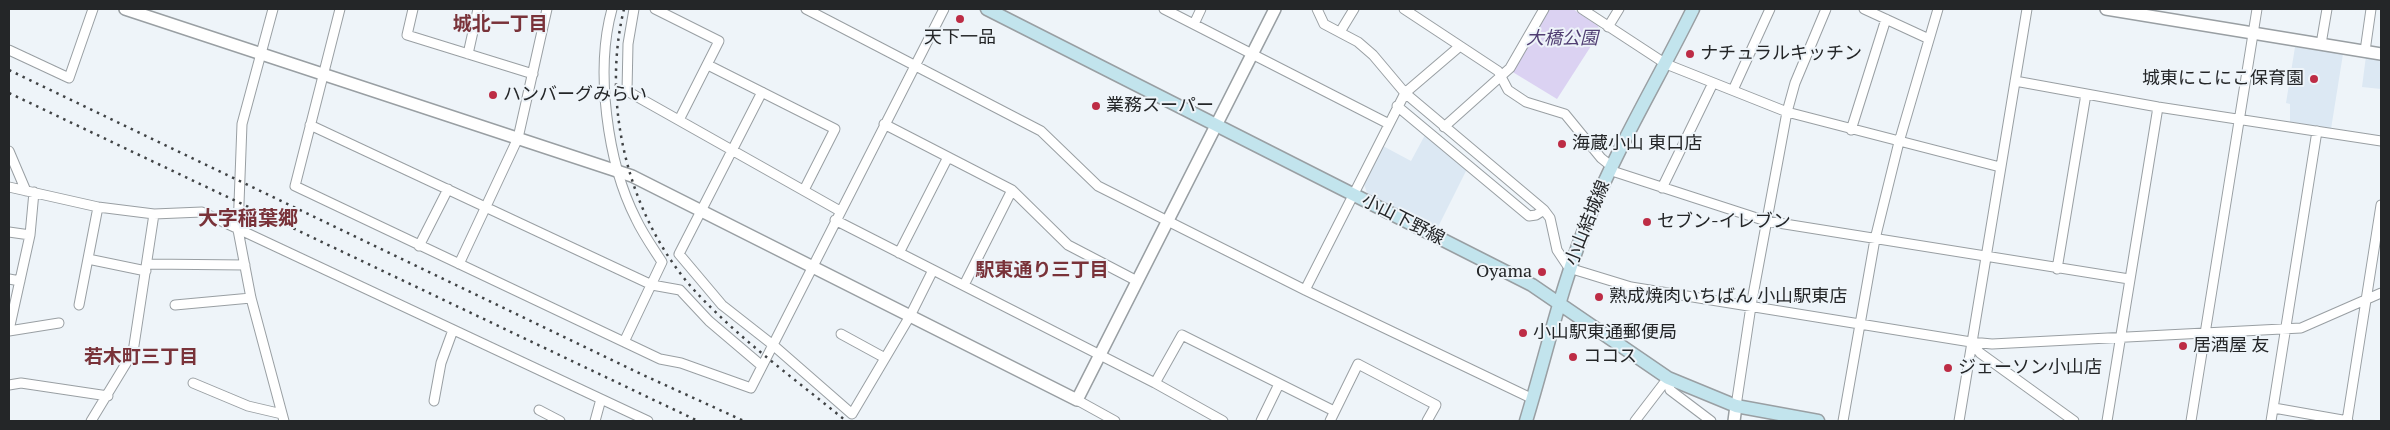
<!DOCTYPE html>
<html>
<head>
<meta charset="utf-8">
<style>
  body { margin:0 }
  #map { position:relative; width:2390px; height:430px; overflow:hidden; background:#eef4f9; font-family:"PT Serif",serif }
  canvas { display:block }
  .frame { position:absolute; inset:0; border:10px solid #242628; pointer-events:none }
</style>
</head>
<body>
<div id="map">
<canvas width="2390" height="430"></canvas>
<div class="frame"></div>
</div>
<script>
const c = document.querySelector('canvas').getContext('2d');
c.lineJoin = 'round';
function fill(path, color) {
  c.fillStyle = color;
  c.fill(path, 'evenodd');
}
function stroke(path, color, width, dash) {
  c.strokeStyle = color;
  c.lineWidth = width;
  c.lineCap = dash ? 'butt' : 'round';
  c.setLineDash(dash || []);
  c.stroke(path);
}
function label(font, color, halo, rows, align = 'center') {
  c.font = font + ' "PT Serif","Noto Sans JP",serif';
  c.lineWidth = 4;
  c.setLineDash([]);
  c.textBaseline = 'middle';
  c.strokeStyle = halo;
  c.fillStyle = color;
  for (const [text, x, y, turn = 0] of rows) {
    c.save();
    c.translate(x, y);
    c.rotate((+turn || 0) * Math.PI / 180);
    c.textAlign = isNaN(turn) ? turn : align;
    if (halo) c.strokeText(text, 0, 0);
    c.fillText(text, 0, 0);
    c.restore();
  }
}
const built = new Path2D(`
  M2295,47L2343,54L2331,129L2290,122V104L2286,103Z
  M2366,56L2381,58V89L2362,87Z
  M1425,135L1467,169L1437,229L1367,193L1364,184L1383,146L1411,161Z`);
const green = new Path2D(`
  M1547,9H1573L1598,26L1600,32L1557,99L1511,71Z`);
const minor = new Path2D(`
  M273,9L242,124L238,230L251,298L284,421
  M340,9L295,186L660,359L681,363L751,388L944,9
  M413,9L407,35L533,74
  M612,9C595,70 607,162 636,219C643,234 653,248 662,262L624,342
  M634,9L628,44L627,91L840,211
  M655,9L719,41L679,120
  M806,9L1041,131L1098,186L1305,290L1533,399
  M1164,9L1389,124
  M1317,9L1324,24L1358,42L1373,55L1405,93L1544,210L1550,218L1557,250L1569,268L1631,287L1971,342L1992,344L2301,328L2381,293
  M1404,9L1498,71L1508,90L1526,102L1565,114L1601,158L1611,166
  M1582,9L1666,64L1787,112L2000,167
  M1864,9L1929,39
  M1194,24L1201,9
  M1608,27L1619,9
  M1340,32L1354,9
  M2321,44L2327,9
  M9,50L69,78L93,9
  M2365,51L2371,9
  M468,54L478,9
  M708,65L835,129L804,190
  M2015,81L2158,107L2381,141
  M1733,90L1770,9
  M762,92L679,254L722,305L773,345L852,414L910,316L933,270
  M1397,106L1529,216L1536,215L1544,210
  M884,124L1012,190L1068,245L1137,281
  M310,125L652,285L680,290L709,321L762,366
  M1444,127L1510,68L1544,9
  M1851,130L1886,19
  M9,151L26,191
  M1609,170L1766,221L2129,279
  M9,187L98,207L154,214L202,212L648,421
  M1662,188L1713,83
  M835,220L1155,383L1223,421
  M9,232L30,235
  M419,246L448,189
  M899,253L948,157
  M88,259L146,271
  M147,264L245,265
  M459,264L518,138L547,9
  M2057,269L2086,94
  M9,279L20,281
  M964,285L1012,190
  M1305,290L1405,93L1460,46
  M79,305L98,207
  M175,305L251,298
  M9,330L30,235L34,192
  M9,331L59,323
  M841,334L885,358
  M1971,342L1980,353L2074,421
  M1668,378L1670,390L1711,421
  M193,383L248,406L282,414
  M1155,383L1182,335L1334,411
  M9,385L21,383L108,396
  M1077,400L1115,421
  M434,401L441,363L453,330
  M1736,406L1751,306L1787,112L1795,83L1826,9
  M2274,408L2348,421
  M539,410L560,421
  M91,421L133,352L154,214
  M595,421L601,399
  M1261,421L1279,384
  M1330,421L1358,364L1436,405L1427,421
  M1635,421L1668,378
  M1843,421L1875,239L1899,142L1938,9
  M1959,421L2027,9
  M2107,421L2158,107
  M2191,421L2257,9
  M2271,421L2317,131
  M2347,421L2381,205`);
const tertiary = new Path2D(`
  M125,9L632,176L1077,400L1275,9
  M2106,9L2381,54
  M1734,421L1736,406`);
const secondary = new Path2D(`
  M987,9L1532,285L1668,378L1736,406L1818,421
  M1526,421C1547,352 1562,282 1590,215C1619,144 1659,78 1693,9`);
const rail = new Path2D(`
  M624,9C601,104 628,216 694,290C739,339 795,379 846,421
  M9,70L641,374L744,421
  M9,93L698,421`);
const markers = [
  [960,19,5,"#bd2c45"],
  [1690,54,5,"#bd2c45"],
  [2314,79,5,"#bd2c45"],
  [493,95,5,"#bd2c45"],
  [1096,106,5,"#bd2c45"],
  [1562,144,5,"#bd2c45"],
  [1647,222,5,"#bd2c45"],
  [1542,272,5,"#bd2c45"],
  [1599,297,5,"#bd2c45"],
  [1523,333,5,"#bd2c45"],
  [2183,346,5,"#bd2c45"],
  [1573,357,5,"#bd2c45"],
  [1948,368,5,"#bd2c45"]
];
const poiNames = [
  ["天下一品",960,38,"center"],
  ["ナチュラルキッチン",1700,54],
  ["城東にこにこ保育園",2304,79,"right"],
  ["ハンバーグみらい",503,95],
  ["業務スーパー",1106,106],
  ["海蔵小山 東口店",1572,144],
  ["セブン-イレブン",1657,222],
  ["Oyama",1532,272,"right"],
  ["熟成焼肉いちばん 小山駅東店",1609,297],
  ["小山駅東通郵便局",1533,333],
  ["居酒屋 友",2193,346],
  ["ココス",1583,357],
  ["ジェーソン小山店",1958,368]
];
const parkNames = [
  ["大橋公園",1562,39]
];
const streetNames = [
  ["小山下野線",1403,220,27],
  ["小山結城線",1588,223,-68]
];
const neighbourhoodNames = [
  ["城北一丁目",500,25],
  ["駅東通り三丁目",1042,271],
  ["若木町三丁目",141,358]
];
const quarterNames = [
  ["大字稲葉郷",248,219]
];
fill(built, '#dce8f3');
fill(green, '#dbd2f2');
stroke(minor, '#999fa3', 11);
stroke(tertiary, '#999fa3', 14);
stroke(secondary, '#999fa3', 15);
stroke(minor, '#fff', 9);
stroke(tertiary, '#fff', 11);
stroke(secondary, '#c2e4ed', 12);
stroke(rail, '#404345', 2.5, [2.5, 5]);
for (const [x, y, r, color] of markers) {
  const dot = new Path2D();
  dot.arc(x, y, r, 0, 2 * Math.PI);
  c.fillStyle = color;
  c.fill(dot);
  stroke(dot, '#eef4f9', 2);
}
label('18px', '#242628', '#eef4f9', poiNames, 'left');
label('italic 18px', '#513f73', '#eef4f9', parkNames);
label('18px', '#242628', '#eef4f9', streetNames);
label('bold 19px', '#793239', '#eef4f9', neighbourhoodNames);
label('bold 20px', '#793239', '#eef4f9', quarterNames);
</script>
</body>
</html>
